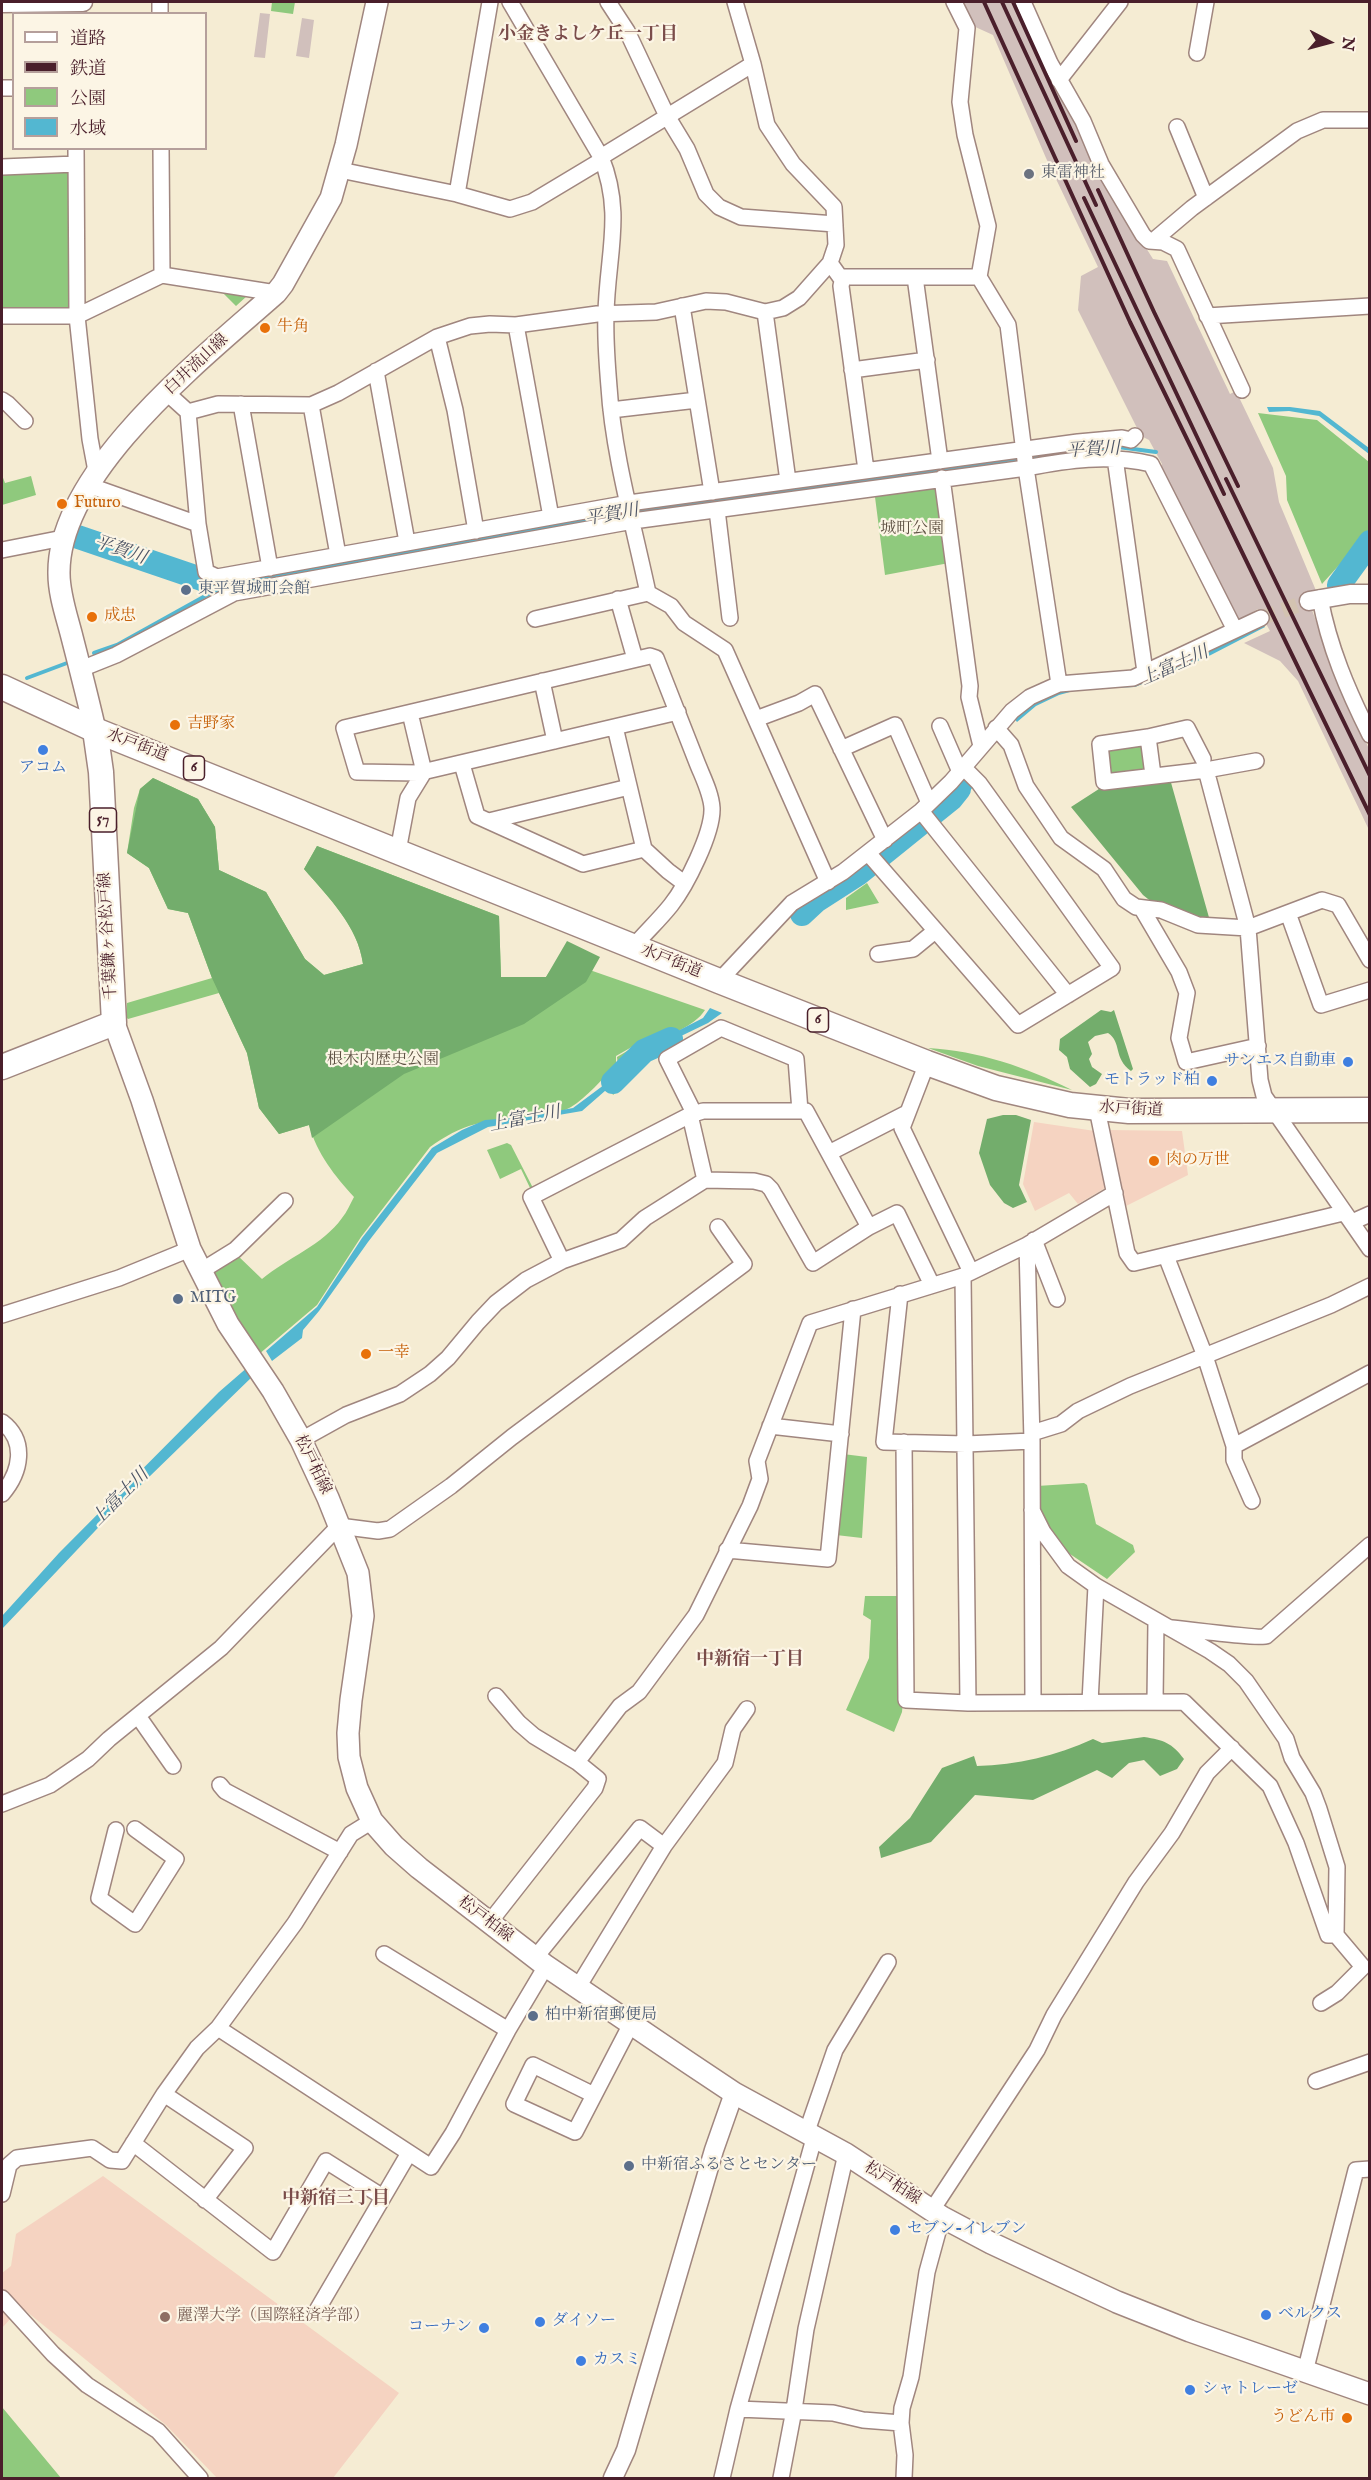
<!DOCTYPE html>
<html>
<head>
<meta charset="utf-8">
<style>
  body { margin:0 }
  #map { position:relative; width:1371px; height:2480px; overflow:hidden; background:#f5ecd3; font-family:"IM FELL English","Noto Serif JP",serif }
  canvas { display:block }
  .frame { position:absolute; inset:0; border:3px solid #4a1f2b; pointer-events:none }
  .legend { position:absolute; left:12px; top:12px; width:195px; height:138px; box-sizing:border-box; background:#fcf5e5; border:2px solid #b59f9b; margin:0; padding:8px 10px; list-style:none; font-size:18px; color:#4a1f2b }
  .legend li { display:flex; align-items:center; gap:12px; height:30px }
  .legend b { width:30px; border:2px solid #b59f9b }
  .north { position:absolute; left:1299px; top:12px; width:60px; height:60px; -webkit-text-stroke:4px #fcf5e5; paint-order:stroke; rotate:96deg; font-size:16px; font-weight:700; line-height:24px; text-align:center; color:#4a1f2b }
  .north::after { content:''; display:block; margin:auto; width:21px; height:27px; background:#4a1f2b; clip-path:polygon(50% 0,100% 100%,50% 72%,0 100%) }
</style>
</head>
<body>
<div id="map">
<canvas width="1371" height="2480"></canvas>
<div class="frame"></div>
<ul class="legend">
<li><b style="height:8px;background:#fff"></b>道路</li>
<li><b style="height:8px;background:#4a1f2b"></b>鉄道</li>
<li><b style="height:16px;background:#8fc97d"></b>公園</li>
<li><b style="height:16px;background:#53b7d1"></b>水域</li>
</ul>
<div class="north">N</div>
</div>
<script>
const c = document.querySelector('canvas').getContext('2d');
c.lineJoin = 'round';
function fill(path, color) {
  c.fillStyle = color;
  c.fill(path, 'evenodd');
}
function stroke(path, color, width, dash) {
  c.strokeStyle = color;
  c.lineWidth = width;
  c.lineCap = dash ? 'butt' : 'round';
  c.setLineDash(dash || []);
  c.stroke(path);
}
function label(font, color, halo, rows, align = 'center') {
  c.font = font + ' "IM FELL English","Noto Serif JP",serif';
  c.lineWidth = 4.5;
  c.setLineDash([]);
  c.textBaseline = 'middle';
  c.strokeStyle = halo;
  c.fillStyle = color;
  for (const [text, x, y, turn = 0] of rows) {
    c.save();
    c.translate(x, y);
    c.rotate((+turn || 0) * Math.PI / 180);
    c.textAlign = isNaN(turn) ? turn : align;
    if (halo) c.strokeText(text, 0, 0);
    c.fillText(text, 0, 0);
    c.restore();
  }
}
const built = new Path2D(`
  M1034,1122L1095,1131L1107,1187L1078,1204L1069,1193L1035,1211L1023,1184Z
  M1109,1130L1182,1131L1188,1175L1126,1206Z
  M103,2176L399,2393L333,2478H217L166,2425L21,2307L2,2328V2273L11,2266L16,2234Z`);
const industrial = new Path2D(`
  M960,2H1018L1097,170L1153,259L1167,261L1230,394L1236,391L1273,468L1279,502L1317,593L1311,607L1330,661L1369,749V830L1298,681L1280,661L1244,643L1270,631L1258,609L1238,621L1159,472L1162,464L1149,440L1141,436L1078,310L1081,276L1098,267L1046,158L993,35L971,25Z
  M260,13L270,14L265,58L254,57Z
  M302,18L314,20L309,58L296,56Z`);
const green = new Path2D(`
  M272,2H295L293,14L271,11Z
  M65,168L71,174L72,306L66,311L2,312V171Z
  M221,291L247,296L236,306Z
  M1258,413L1317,420L1369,462V532L1322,584L1287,500L1286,476Z
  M2,475L5,483L31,476L36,495L2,505Z
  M940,487L949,563L885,575L875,497L879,491Z
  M1144,745L1148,769L1110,776L1104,749Z
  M153,778L198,799L215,827L219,870L266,892L305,959L324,975L363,964C358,926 329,898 304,869L317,846L499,916L501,977H546L558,959L705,1010C694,1027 670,1034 653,1043L644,1040L616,1056V1066C603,1078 586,1098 571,1107C543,1123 506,1117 476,1124C459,1128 444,1137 430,1147L361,1237L317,1305L258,1355L210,1271L236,1254L262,1279C287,1258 323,1245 342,1218C347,1212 350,1204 354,1197C335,1176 317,1154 309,1125L279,1134L259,1108L247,1053L219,993L128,1019L126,1017L127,1003L212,978L188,913L168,909L149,868L127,853L134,808L140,789Z
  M867,883L879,903L846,910V898Z
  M644,1041L651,1060L613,1095L606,1077L618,1067L617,1057Z
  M928,1048C979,1051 1026,1067 1072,1090L978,1066Z
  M507,1143L511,1145L533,1188L531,1190L521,1169L500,1179L487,1150Z
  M843,1454L867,1457L862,1538L836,1535Z
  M1084,1483L1087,1485L1096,1524L1133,1545L1135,1552L1107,1579L1067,1552L1043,1518L1036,1501L1037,1486Z
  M865,1596H902L903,1700L902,1712L894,1732L846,1710L869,1658L871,1620L863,1615Z
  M2,2407L61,2478H2Z`);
const forest = new Path2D(`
  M153,778L198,799L215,827L219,870L266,892L305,959L324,975L363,964C358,926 329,898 304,869L317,846L499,916L501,977H546L567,941L600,957L586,982L524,1024L404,1074L312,1138L309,1125L279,1134L259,1108L247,1053L212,978L188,913L168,909L149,868L127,853L140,789Z
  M1170,779L1210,921L1153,903L1143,895L1071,807L1102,787Z
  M1101,1010L1111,1012L1114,1010L1133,1069L1131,1071C1113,1058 1122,1042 1108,1033L1095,1036L1088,1042L1092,1054L1089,1059L1092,1067L1102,1074L1096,1084L1090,1087L1070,1069L1067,1057L1059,1050L1060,1039Z
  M1003,1115H1016L1031,1120L1019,1185L1027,1202L1013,1208L1004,1203L990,1185L979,1153L987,1119Z
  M1144,1737C1164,1740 1172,1743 1184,1759L1177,1769L1160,1776L1144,1760L1129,1763L1112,1778L1097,1770L1033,1800L975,1795L931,1842L881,1858L879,1847L910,1818L942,1768L974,1756L977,1766C1017,1765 1056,1756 1093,1739L1102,1743Z`);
const water = new Path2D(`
  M1267,407H1290L1320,411L1369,448V454L1319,416L1289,411L1269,412Z
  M1369,538V547L1345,584L1338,583Z
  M1263,624L1265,627L1207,657L1135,687L1081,689L1059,695L1036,706L1017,722L1013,717L1029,704L1056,690L1113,684Z
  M964,778L974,786L958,804L941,817L933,808Z
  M922,818L929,827L887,860L880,852Z
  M867,861L873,869L849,888L807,916L802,906Z
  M710,1008L722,1013L708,1023L650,1051L647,1058L641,1050L703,1018Z
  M634,1058L637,1063L582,1111L488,1127L437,1153L368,1242L319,1311L303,1330L302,1338L272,1361L266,1351L317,1307L362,1238L432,1148L462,1130L485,1120L525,1117L573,1108L620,1073Z
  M249,1366L254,1375L113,1512L2,1629V1616L59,1553L219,1392Z`);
const stream = new Path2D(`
  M1028,457L1118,447L1156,452
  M633,512L1021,458
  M94,653L117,645L216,590L219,585L626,513
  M27,678L67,663`);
const river = new Path2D(`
  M78,537L219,585
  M1339,585L1370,542
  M802,914L816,901L858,874L951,799L959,789
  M613,1082L644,1051L671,1039`);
const minorTunnel = new Path2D(`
  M1261,618L1309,601`);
const minor = new Path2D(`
  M160,2V14
  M510,2L601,157C624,213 607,256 606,314C605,338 607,363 609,387C613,453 634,527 648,593L671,606L684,623L725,650L828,882
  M608,2L627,31L667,116L687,149L706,194L719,207L741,217L835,224
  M735,2L753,64L767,125L793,164L834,207L836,245L830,263L840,277H979
  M954,2L967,28L960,102L965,135L988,226L979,277L1008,325L1026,468L1059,684
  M1023,2L1050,63L1083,121L1101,164L1143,235L1149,241L1163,242L1177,249L1242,390
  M1197,53L1206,2
  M1059,80L1120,2
  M2,88H14
  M1177,127L1206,198
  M76,148L77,316L90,439L96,471
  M161,148L162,275
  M601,157L753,64
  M2,167L76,164
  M340,170L457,194L510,209L532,202L602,160
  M457,194L490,2
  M1153,241L1192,208L1297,131L1323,120H1370
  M830,263L799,298L783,308L765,312L726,302L706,301L656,312L597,314L516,325L490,324L470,326L437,337L338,393L311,405L218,404L188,412L198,524L206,572L217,577L629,503L1078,442L1122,438L1131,440L1135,436
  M843,277L841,286L866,470
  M915,277L940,461
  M682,306L712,492
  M765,312L788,481
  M2,316H77L162,275L276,293
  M1207,316L1370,306
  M516,325L551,517
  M437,337L455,410L476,531
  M852,370L927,360
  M376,371L407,542
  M167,393L188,412
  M2,400L8,404L25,421
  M241,404L270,568
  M311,405L338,555
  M611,410L697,400
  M1115,458L1145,672
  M942,478L970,686L969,697L981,746
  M88,485L198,524
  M717,510L730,618
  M2,550L63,538
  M1320,598C1329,647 1348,691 1370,735
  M618,599L635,659
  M535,619L648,593
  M81,669L116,655L234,593L633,521L1026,468C1068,460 1108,454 1151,464L1235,630
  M542,681L555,741
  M756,719L799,703L815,694L885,840
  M940,726L960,772
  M996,728L1011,745L1026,786L1061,838L1104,869L1124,899L1136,907L1161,910L1198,925L1248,928L1322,900L1338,905L1370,960
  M1148,737L1187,728L1203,759
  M841,749L895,725L929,803
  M462,764L477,816L583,864L644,849L615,727
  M1206,770L1248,928L1260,1080L1264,1096L1370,1249
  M1153,775L1148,737L1100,744L1104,782L1206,770L1256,761
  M921,811L1068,995
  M489,821L629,787
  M644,849L668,871L684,883
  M398,851L408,798L424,772L410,713
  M868,853L1018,1025L1112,968L979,783L964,768
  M1142,909L1179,972L1187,993L1179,1038L1186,1062L1258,1046
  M1288,913L1321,1005L1370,990
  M634,946C646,932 660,919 671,905C686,886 713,833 712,808C711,792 702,776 696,760C683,726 669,692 656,658L650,656L344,728L357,772L418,773L678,712
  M878,954L913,949L935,931
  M719,981L792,903L843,872L921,811L951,782L1012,711L1030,697L1059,684L1133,678L1261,618
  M927,1063L902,1128L971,1272
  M1097,1109L1127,1253L1134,1263L1343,1213
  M694,1113L667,1059L721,1028L796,1059L800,1111
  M690,1115L705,1180
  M829,1153L907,1113
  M1352,1222L1370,1214
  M1034,1240L1057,1299
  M1027,1245L1115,1193
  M1166,1256L1205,1356L1234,1446V1460L1252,1501
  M562,1261L531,1197L690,1115L703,1111H806L869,1227
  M201,1271L235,1250L285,1201
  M963,1276L968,1703
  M900,1294L884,1442L966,1444L1032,1441
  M2,1315L119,1278L190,1249
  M2,1422C27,1441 21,1472 2,1494
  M770,1426L841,1434
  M1032,1433L1061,1424L1078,1411L1130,1386L1331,1305L1370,1286
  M301,1440L346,1415L400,1394L430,1374L448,1358L478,1322L496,1303L526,1280L562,1261L621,1240L645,1218L705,1180L754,1181L766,1184L771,1189L813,1263L869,1227L897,1213L932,1285
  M904,1442L906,1700L968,1703L1184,1702L1270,1786L1296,1843L1328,1935H1336L1363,1967L1337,1993L1321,2003
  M1234,1446L1370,1373
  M1032,1510L1043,1532L1068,1566L1096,1586L1210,1651L1229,1664L1246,1681L1286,1739L1292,1758L1313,1793L1319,1809L1337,1867L1336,1935
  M727,1550L828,1559L853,1309
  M1172,1628C1185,1629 1261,1639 1266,1636L1370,1545
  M1155,1701L1156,1621
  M1090,1702L1096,1586
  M138,1716L173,1766
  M577,1762L620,1706L639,1692L696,1615L750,1506L760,1479L757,1461L810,1323L963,1276L1027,1245L1032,1441L1033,1702
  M220,1785L225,1791L340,1852
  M2,1804L50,1785L88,1759L109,1739L221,1648L339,1526L378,1531L390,1529L451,1486L512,1437L744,1264L718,1227
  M116,1830L99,1898L135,1924L176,1859L135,1829
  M489,1923L595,1788L598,1779L577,1762L534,1736L519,1723L496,1696
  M384,1954L508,2030L546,1966
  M535,1958L640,1828L664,1846
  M578,1987L664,1846L725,1763L733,1729L747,1709
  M218,2028L431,2167L453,2133L508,2030
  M1316,2081L1370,2062
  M164,2094L245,2148L205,2200
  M594,2095L533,2065L514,2104L575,2132L631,2024
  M807,2131L835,2050L888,1962
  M133,2143L273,2252L326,2161L383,2197
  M2,2194L9,2165L17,2158L92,2148L110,2160L122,2161L164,2094L197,2048L218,2028L295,1923L351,1834L372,1821
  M932,2210L1037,2050L1054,2015L1136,1882L1172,1833L1207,1773L1232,1748
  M2,2298L53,2354L87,2385L158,2431L200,2478
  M316,2312L409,2153
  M1305,2372L1356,2170L1370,2169
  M738,2409L833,2413L863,2420L901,2423
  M722,2478L738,2409L815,2135
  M781,2478L794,2410L806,2329L846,2154
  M904,2478L905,2455L901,2423L902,2408L911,2377L927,2272L942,2217`);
const tertiary = new Path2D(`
  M2,3L83,2
  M1309,601L1350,594H1370
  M613,2478L626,2450L714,2150L734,2093`);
const secondary = new Path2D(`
  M95,730C88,699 80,668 72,637C67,617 59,595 59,574C57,472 204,357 276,293L283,284L331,198L346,145L377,2
  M114,1023L142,1100L190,1249L228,1324L273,1391L301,1440L328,1498L358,1573L363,1616L351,1700L348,1733L349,1757L357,1788L372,1821L394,1846L419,1868L546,1966L689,2063L734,2093L846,2154L942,2217L991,2243L1117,2302L1190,2331L1370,2394`);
const primary = new Path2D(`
  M2,1067L114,1023L101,772L95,730`);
const trunk = new Path2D(`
  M2,687L95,730L719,981L927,1063L996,1088L1070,1105L1129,1111L1370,1110`);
const rail = new Path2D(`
  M984,2L1130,322L1370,815
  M1002,2L1096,205
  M1013,2L1076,141
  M1098,190L1154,312L1238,486
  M1084,198L1224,494
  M1226,479L1370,776`);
const markers = [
  [1029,174,6,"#6b7280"],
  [265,328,6,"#e8710a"],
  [62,504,6,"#e8710a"],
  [186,590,6,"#5c6f8a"],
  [92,617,6,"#e8710a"],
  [175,725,6,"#e8710a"],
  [43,750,6,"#3f7fe0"],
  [1348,1062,6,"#3f7fe0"],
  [1212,1081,6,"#3f7fe0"],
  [1154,1161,6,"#e8710a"],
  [178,1299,6,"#5c6f8a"],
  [366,1354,6,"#e8710a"],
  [533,2016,6,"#5c6f8a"],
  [629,2166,6,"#5c6f8a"],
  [895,2230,6,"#3f7fe0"],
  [1266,2315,6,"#3f7fe0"],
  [165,2317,6,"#8d6e63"],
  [540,2322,6,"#3f7fe0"],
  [484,2328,6,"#3f7fe0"],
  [581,2361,6,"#3f7fe0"],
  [1190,2390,6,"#3f7fe0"],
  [1347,2418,6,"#e8710a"]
];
const shields = [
  [194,768,21],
  [103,820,27],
  [818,1020,21]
];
const shieldNames = [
  ["6",194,768],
  ["57",103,820],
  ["6",818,1020]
];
const worshipNames = [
  ["東雷神社",1041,174]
];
const foodNames = [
  ["牛角",277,328],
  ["Futuro",74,504],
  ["成忠",104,617],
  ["吉野家",187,725],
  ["肉の万世",1166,1161],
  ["一幸",378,1354],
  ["うどん市",1335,2418,"right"]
];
const streetNames = [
  ["白井流山線",197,365,-43],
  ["水戸街道",137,746,21],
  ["千葉鎌ヶ谷松戸線",109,936,-93],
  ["水戸街道",671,962,22],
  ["水戸街道",1131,1110,3],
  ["松戸柏線",312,1465,64],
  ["松戸柏線",485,1920,37],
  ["松戸柏線",892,2184,33]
];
const parkNames = [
  ["城町公園",912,530],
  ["根木内歴史公園",383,1061]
];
const serviceNames = [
  ["東平賀城町会館",198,590],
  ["MITG",190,1299],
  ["柏中新宿郵便局",545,2016],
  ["中新宿ふるさとセンター",641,2166]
];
const shopNames = [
  ["アコム",43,769,"center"],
  ["サンエス自動車",1336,1062,"right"],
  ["モトラッド柏",1200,1081,"right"],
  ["セブン-イレブン",907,2230],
  ["ベルクス",1278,2315],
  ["ダイソー",552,2322],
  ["コーナン",472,2328,"right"],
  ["カスミ",593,2361],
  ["シャトレーゼ",1202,2390]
];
const educationNames = [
  ["麗澤大学（国際経済学部）",177,2317]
];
const neighbourhoodNames = [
  ["小金きよしケ丘一丁目",588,35],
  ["中新宿一丁目",750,1660],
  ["中新宿三丁目",336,2199]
];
const waterNames = [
  ["平賀川",1093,451,-3],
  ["平賀川",612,516,-10],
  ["平賀川",120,551,19],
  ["上富士川",1175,667,-24],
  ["上富士川",525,1120,-11],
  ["上富士川",121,1498,-45]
];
fill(built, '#f5d3c1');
fill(industrial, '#d1c0bc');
fill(green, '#8fc97d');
fill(forest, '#73ad6c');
fill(water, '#53b7d1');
stroke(stream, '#53b7d1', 4);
stroke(river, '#53b7d1', 24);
stroke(minorTunnel, '#d3c3b1', 15, [15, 8]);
stroke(minor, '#a0867f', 18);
stroke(tertiary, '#a0867f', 21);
stroke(secondary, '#a0867f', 24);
stroke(primary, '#a0867f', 27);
stroke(trunk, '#a0867f', 27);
stroke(minor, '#fff', 15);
stroke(tertiary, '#fff', 18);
stroke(secondary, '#fff', 21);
stroke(primary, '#fff', 24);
stroke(trunk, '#fff', 24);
stroke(rail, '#4a1f2b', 4);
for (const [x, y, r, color] of markers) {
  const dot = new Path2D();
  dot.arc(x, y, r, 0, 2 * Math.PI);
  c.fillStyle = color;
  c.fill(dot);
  stroke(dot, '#fcf5e5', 2);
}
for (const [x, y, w] of shields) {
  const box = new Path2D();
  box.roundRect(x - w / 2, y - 12, w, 24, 4.5);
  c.fillStyle = '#fcf5e5';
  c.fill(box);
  stroke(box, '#4a1f2b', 1.5);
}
label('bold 15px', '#4a1f2b', null, shieldNames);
label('16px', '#5b616d', '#fcf5e5', worshipNames, 'left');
label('16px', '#c56008', '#fcf5e5', foodNames, 'left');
label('16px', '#4a1f2b', '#fcf5e5', streetNames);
label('16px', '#5f5244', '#fcf5e5', parkNames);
label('16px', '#4e5e75', '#fcf5e5', serviceNames, 'left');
label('16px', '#366cbe', '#fcf5e5', shopNames, 'left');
label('16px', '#785e54', '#fcf5e5', educationNames, 'left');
label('bold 18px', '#7a4c4a', '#fcf5e5', neighbourhoodNames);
label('italic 18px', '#4d5465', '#fcf5e5', waterNames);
</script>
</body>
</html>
